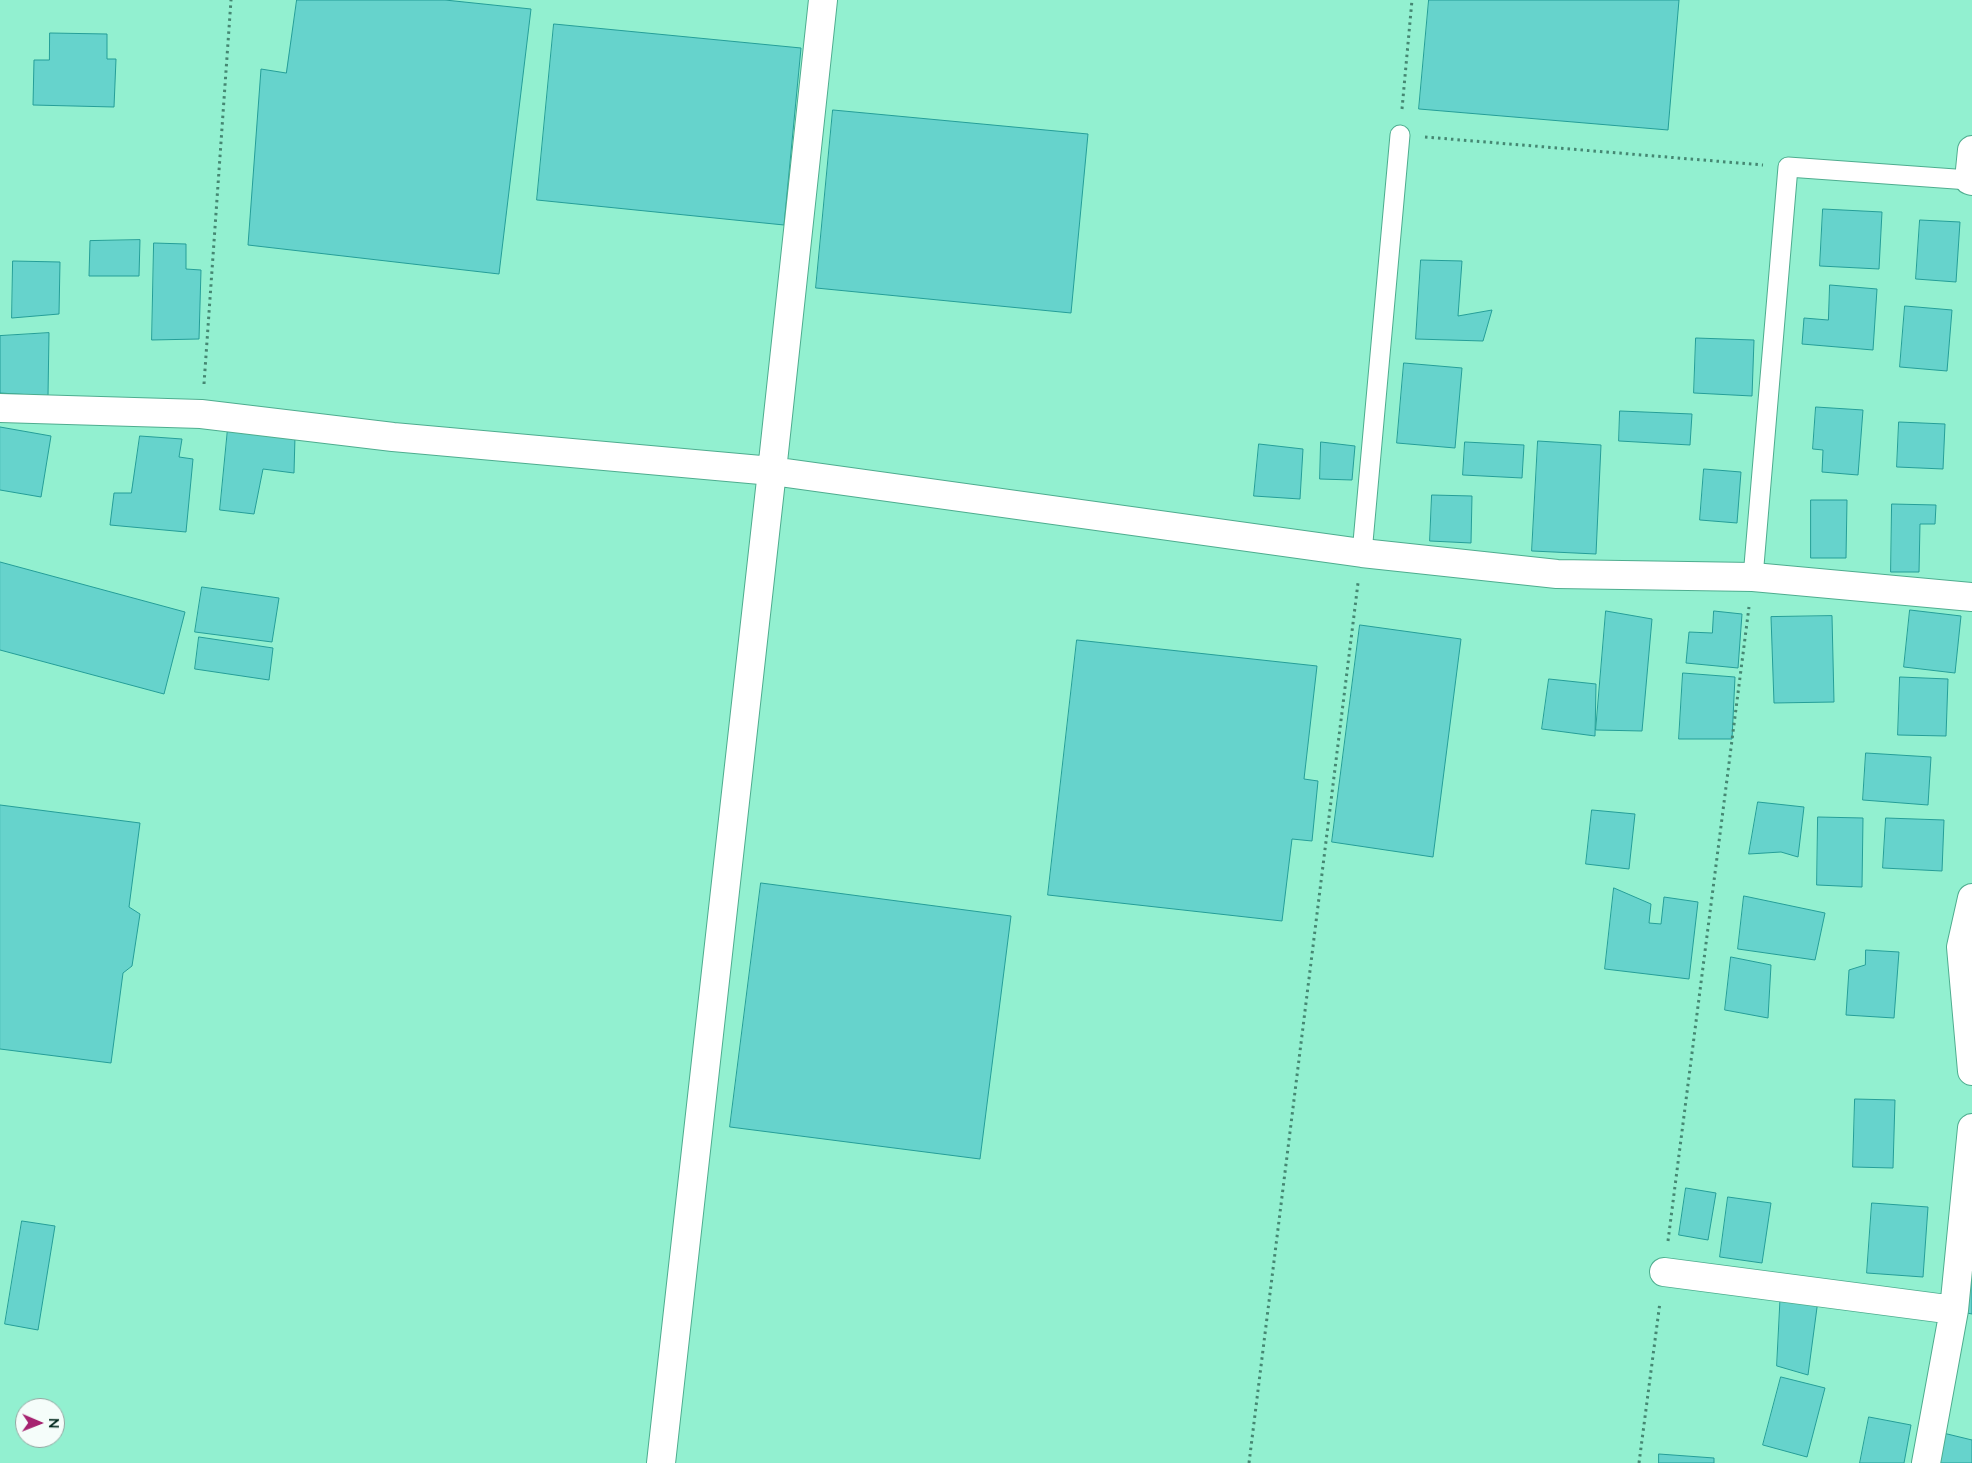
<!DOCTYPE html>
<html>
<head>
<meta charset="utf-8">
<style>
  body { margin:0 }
  #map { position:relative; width:1972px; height:1463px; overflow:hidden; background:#92f0d0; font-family:Mulish,sans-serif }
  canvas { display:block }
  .north { position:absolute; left:15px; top:1398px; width:50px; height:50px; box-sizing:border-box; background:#f5fdfa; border:1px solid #93a7a1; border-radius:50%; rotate:91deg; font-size:14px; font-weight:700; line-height:20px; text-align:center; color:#00271c }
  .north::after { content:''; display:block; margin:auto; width:18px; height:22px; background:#a62370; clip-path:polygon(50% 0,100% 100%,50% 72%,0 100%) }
</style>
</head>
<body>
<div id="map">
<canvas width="1972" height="1463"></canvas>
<div class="north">N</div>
</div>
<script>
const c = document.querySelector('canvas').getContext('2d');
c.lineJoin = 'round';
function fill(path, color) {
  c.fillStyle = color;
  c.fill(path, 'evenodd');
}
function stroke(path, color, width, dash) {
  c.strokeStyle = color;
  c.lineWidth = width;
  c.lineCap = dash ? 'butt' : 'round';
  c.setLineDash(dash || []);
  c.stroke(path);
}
const building = new Path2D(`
  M297,0H445L531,9L499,274L248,245L261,69L286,73Z
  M1429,0H1679L1668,130L1419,109Z
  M554,24L801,48L784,225L537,200Z
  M50,33L107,34V59H116L114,107L33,105L34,60H49Z
  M833,110L1088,134L1071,313L816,288Z
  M1823,209L1882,212L1879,269L1820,266Z
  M1920,220L1960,222L1956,282L1916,279Z
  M140,240L139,276H89L90,241Z
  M154,243L186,244V269L201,270L199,339L152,340Z
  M1421,260L1462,261L1458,316L1492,310L1483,341L1416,339Z
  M13,261L60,262L59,314L12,318Z
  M1830,285L1877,289L1873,350L1802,344L1804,318L1828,320Z
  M1905,306L1952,310L1947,371L1900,367Z
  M49,333L48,396L0,393V336Z
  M1696,338L1754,340L1752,396L1694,393Z
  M1404,363L1462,368L1455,448L1397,443Z
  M1816,407L1863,410L1858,475L1822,472L1823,450L1813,449Z
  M1620,411L1692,414L1690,445L1619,441Z
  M1899,422L1945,424L1943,469L1897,467Z
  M0,427L51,436L41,497L0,490Z
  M228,428L295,436L294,473L263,469L254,514L220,510Z
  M140,436L182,439L179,457L193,459L186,532L110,525L114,493H131Z
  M1538,441L1601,445L1596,554L1532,551Z
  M1321,442L1355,446L1352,480L1320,479Z
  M1465,442L1524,445L1522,478L1463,475Z
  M1259,444L1303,449L1300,499L1254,496Z
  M1704,469L1741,472L1737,523L1700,520Z
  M1432,495L1472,496L1471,543L1430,541Z
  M1811,500H1847L1846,558H1811Z
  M1892,504L1936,505L1935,524H1920L1919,572H1891Z
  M0,562L185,612L164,694L0,650Z
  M202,587L279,598L272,642L195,632Z
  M1910,610L1961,616L1955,673L1904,667Z
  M1606,611L1652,619L1642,731L1596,730Z
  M1714,611L1742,614L1738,668L1686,663L1689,632L1712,633Z
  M1832,616L1834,702L1774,703L1771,617Z
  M1360,625L1461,639L1433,857L1332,842Z
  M199,637L273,648L269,680L195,669Z
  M1077,640L1317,666L1304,779L1318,781L1312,841L1292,839L1282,921L1048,895Z
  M1683,673L1735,677L1732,739H1679Z
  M1900,677L1948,679L1946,736L1898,735Z
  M1549,679L1596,684L1595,736L1542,729Z
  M1866,753L1931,757L1928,805L1863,800Z
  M1758,802L1804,807L1798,857L1781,852L1749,854Z
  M0,805L140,823L129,907L140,914L132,966L123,973L111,1063L0,1049Z
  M1592,810L1635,814L1629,869L1586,864Z
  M1818,817L1863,818L1862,887L1817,885Z
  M1886,818L1944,820L1942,871L1883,868Z
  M761,883L1011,916L980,1159L730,1127Z
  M1614,888L1651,904L1649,923L1661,924L1664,897L1698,902L1689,979L1605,969Z
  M1744,896L1825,913L1815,960L1738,949Z
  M1866,950L1899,952L1894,1018L1846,1015L1849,970L1865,965Z
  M1731,957L1771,965L1768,1018L1725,1010Z
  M1855,1099L1895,1100L1893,1168L1853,1167Z
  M1686,1188L1716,1193L1708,1240L1679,1235Z
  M1728,1197L1771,1203L1762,1263L1720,1257Z
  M1872,1203L1928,1207L1923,1277L1867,1273Z
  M22,1221L55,1226L38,1330L5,1324Z
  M1972,1265V1314L1967,1313Z
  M1781,1287L1818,1300L1808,1375L1777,1366Z
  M1781,1377L1825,1388L1807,1457L1763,1445Z
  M1869,1417L1911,1425L1904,1463H1860Z
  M1939,1432L1972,1440V1463H1933Z
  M1659,1454L1714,1458V1463H1659Z`);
const path = new Path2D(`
  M1402,109L1412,0
  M1425,137L1763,165
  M204,384L231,0
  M1668,1241L1749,607
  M1249,1463L1358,583
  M1639,1463L1660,1302`);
const lane = new Path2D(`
  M1362,553L1400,135
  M1753,577L1788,167L1969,180`);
const street = new Path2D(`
  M1972,150L1969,180L1972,181
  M0,408L201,414L393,437L772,471L1362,553L1557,574L1753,577L1972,597
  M1972,898L1961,947L1972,1071
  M1664,1272L1954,1310
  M661,1463L772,471L823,0
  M1926,1463L1954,1310L1972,1128`);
fill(building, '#66d3cc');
stroke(building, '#259e98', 1);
stroke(lane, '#4ead8f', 21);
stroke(street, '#4ead8f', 30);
stroke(path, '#458772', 3, [2.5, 4]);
stroke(lane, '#fff', 19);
stroke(street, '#fff', 28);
</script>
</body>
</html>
